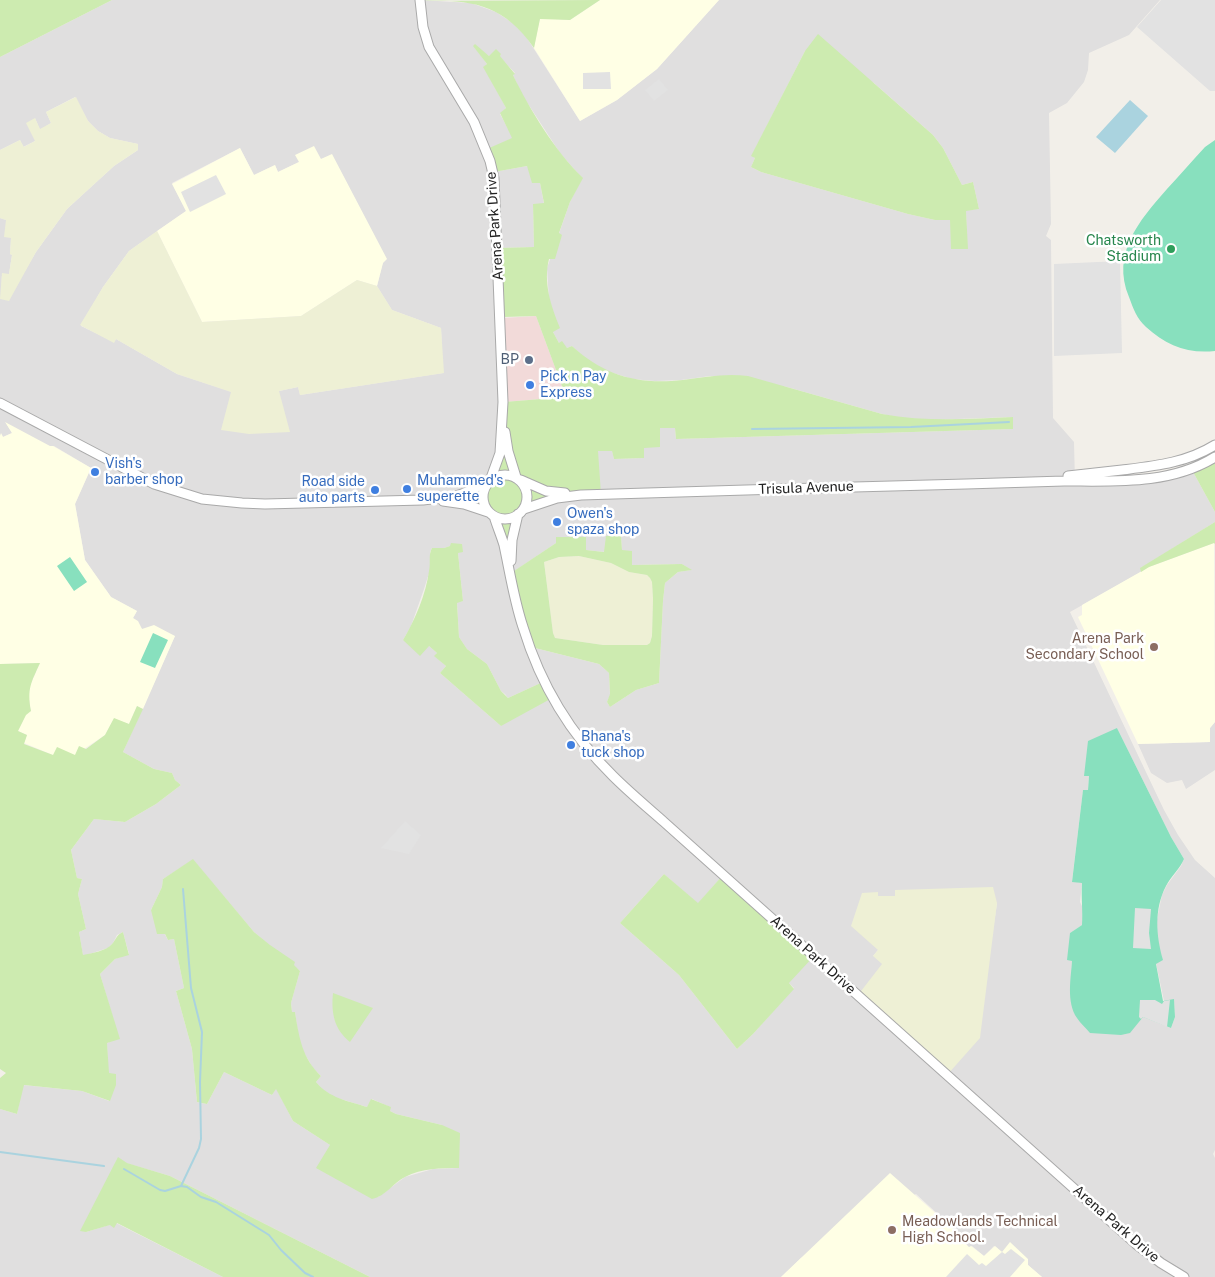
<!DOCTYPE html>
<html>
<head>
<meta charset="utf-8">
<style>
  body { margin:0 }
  canvas { display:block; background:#f2efe9 }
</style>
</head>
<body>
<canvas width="1215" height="1277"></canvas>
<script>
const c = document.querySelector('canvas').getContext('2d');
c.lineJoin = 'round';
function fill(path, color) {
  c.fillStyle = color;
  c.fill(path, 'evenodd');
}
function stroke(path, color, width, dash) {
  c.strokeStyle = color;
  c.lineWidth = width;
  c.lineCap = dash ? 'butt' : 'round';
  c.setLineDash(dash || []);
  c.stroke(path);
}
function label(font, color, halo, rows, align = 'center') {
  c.font = font + ' "Public Sans",sans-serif';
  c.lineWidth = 5;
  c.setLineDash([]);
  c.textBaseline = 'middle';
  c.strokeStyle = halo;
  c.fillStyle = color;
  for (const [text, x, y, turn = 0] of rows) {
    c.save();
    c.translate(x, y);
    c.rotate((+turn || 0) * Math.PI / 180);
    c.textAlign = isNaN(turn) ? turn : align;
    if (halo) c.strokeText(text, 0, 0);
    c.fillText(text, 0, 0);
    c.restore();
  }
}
const residential = new Path2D(`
  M112,0H420L471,3L496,12L514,24L525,35L580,121L617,100L657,69L719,0H1160L1129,35L1089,53L1088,70L1084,82L1067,103L1049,113L1051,224L1046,236L1051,240L1053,418L1074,442L1075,482H1124L1192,470L1215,512V522L1141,568V572L1070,612L1164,810L1178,835L1195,860L1215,878V1150L1213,1154L1215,1158V1277H1042L1028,1265L1027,1261L1002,1252L994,1246L984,1256L972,1246L969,1248L964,1242L966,1240L916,1194L801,1258L781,1277H370L170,1176L126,1163L118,1158L86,1232L116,1223L223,1277H0V1109L17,1114L23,1085L82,1091L109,1101L107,1043L119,1038L100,974L115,959L129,954L123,932L117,935L113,943L108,948L83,956L79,932L86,929L78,894L82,879L77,878L71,850L94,819L125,822L156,804L181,785L175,780L172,773L154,769L123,752L175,636L142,629L133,618L137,611L111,597L85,560L75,504L91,468L54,446L50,447L6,423L12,433L3,437L1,434L0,436V218L6,220L11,238L10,254L12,255L9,274H2L1,299L25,271L36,252L67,209L114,166L138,150V144L110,138L98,131L88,121L75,97L46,112L51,123L40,130L35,118V141L23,147L20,140L0,150V57ZM474,46L489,56L501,54L499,56L515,73L513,75L521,93L560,153L582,178L570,202L547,268L549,300L552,310L553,332L559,343L567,348L572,346L585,358L604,370L632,379L655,381L681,380L710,376L787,387L882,414L901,418L928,420L1013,417V429L676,439L675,428H660L644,448V458L614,459L612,451H598L524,510L519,516L465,493L491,478L504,446L500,248L534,247L533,204H544L540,183L527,166L494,172L513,138L500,114L506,108L484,67L487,64ZM805,51L874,83L933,135L943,148L962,185L973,182L979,209L966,210L967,248L951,220H935L908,214L761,172L751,167L755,158L752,155ZM240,148L254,175L275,165L278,172L299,162L321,159L332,155L386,259L383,262L377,286L392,310L441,328L443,373L300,395L298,387L279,391L232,392L177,374L116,339L114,342L81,326L103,287L129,251L186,211L172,183ZM621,536L622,550L632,565L682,564L691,570L678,572L665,583L663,601L659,683L636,690L610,707L607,702L610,695L609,673L599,664L531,647L510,574L556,543L586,537V550L605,552ZM450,546L458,553L463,601L457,602L459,637L467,649L487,664L501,691L505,694L508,698L545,681L501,726L440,673L446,666L435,656L437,653L429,646L403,640L411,626L424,589L430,570V552L432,548H444ZM1117,728L1171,837L1184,859L1181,866L1167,885L1162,895L1157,919V937L1162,960L1156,963L1164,1001L1174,1000L1175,1017L1171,1028L1143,1017L1071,994L1072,960L1070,933L1082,925L1083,908L1080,902L1082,883L1072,881L1083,790H1088L1089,776H1085ZM193,860L254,932L300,971L291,1003L292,1012H295L299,1040L303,1051L313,1068L321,1076L316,1082L323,1090L334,1097L367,1107L372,1099L390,1107V1111L396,1114L442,1125L459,1168L433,1169L405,1177L378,1197L330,1145L293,1121L276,1088L272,1095L224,1072L207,1104L197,1102L192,1049L176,991L184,988L174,939L168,940L151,910L162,887L163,879ZM664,874L698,904L723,875L789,983L794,988L753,1034L737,1049L679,975L620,923ZM895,890L997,903L992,937L873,956L878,950V892V896H895Z
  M1215,722V770L1186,789L1182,780L1167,783L1151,773L1138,744L1210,742V728Z`);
const commercial = new Path2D(`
  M536,316L566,397L504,402L503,318Z`);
const education = new Path2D(`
  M600,0H719L657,69L617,100L580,121L534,48L540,18L570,20Z
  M314,146L321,159L332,154L387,259L383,263L377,286L357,280L301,316L202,322L157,231L186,211L172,184L240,148L254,175L275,165L278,172L299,162L295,155Z
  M5,422L50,446H53L91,468L75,504L85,560L111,597L137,611L133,618L138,621L142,629L154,625L175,636L143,709L137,706L129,724L114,719L105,735L75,755H53L24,743L27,735L18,731L26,714L31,711L28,694L29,688L40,663L0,664V436L1,433L3,437L12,433Z
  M1214,543L1215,722L1210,728V742L1138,744L1078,617L1082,615V605L1149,567Z
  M890,1173L966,1240L964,1242L969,1247L971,1246L984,1256L995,1246L1002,1252L1010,1242L1028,1259V1265L1042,1277H781Z`);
const farmland = new Path2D(`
  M76,97L88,121L98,131L110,138L138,144V150L114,166L67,209L36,252L9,301L0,299L2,273L9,274L12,255L10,254L11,238L4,237L6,220L0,218V150L20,140L24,147L35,141L26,123L35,118L40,129L51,123L46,112Z
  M157,231L202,322L301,316L357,280L377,286L392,310L441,328L444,373L300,395L298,387L279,391L290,432L249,434L221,430L231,392L177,374L116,339L114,343L80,325L103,287L129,251Z
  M579,556L611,563L629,572L647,575L650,578L652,582L653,599L652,636L650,643L647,645H603L555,638L553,633L544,562L559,557Z
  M993,887L997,903L980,1038L948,1074L858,995L882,964L873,956L878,950L851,926L862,893L878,892V896H895V890Z`);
const grass = new Path2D(`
  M0,0H112L0,57Z
  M600,0L570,20L540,19L534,48C502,3 472,0 420,1Z
  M818,34L933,135L943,148L962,185L973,182L979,209L966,211L968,249H951L950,220H935L908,214L761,172L751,167L755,158L751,156L805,51Z
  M475,44L489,56L496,49L501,54L500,56L515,74L513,75C530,110 555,151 583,178L570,202L559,233L562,235L555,259H549C543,283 551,306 560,328L553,332L559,343L562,341L567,348L572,346C605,376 638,385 683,380C705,377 726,373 748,376L882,414C925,422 969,419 1013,417V429L676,439L675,428H660V447L644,448V458L614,459L612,451H598L601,494L580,495L524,510L519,516L511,573L556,543V537H586V550L604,552L606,536H621L622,550L632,551V565L682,564L692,570L678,572L665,583L663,601L659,683L636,690L610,707L607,702L610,694L609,673L599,664L531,647L493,517L470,507L456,496L488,481L498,465L504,402L566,397L536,316L503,317L499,248L534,247L533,204L544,203L540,183H532L527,166L494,172L487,149L512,138L500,113L506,108L483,67L487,64L473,46ZM579,556L611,563L629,572L647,575L650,578L652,582L653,599L652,636L650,643L647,645H603L555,638L553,633L544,562L559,557Z
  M1215,458V512L1192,470Z
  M1215,522V544L1214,543L1149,567L1141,572L1140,568Z
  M451,543L462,544L463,552L458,553L463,601L457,603L459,637L467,649L487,664L501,691L508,698L545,681L554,697L501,726L440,673L446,666L434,656L437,653L429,646L420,656L403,640C415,620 426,594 429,571C431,563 428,555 432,548H444L450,546Z
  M40,663C31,683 27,688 31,711L26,715L18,731L27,735L24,744L53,755L57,747L75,755L79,746L86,749L105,735L114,718L129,724L137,706L143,709L123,752L154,769L172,773L175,780L181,785L156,804L125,822L94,819L71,850L77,878L82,879L78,894L86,929L79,932L83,955C92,953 106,951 112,944C116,940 116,935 123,932L129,955L115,959L100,974L120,1039L107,1043L109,1073L116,1074V1085L110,1101L82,1091L24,1085L17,1114L0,1109V1078L6,1073L0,1069V664Z
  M193,859L254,932L270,945L295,962L294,965L300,971L291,1003L292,1012H295C299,1037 302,1058 321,1076L316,1082C329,1098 348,1101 367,1107L371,1099L391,1107L390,1111L396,1114L442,1125L460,1133L459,1168C441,1168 422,1168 405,1177C393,1183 386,1196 372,1199L316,1168L330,1145L293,1121L276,1089L272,1095L224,1072L207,1104L197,1102L192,1049L176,991L184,988L174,939L168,940L165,934H157L151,910L162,887L163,879Z
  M664,874L698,903L723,875L814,956L789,983L794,989L753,1034L737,1049L679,975L620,923Z
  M333,993L373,1008L350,1042C334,1029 331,1013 333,993Z
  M118,1157L127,1163L170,1176L370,1277H223L117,1223L114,1228L110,1225L86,1232L80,1231Z`);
const pitch = new Path2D(`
  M1215,140V351C1187,354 1166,345 1146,327C1137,319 1133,308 1129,297C1111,253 1139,221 1167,189C1180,175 1192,161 1205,147Z
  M70,557L87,582L74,591L57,566Z
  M153,633L168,640L155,668L140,662Z
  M1117,728L1171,837L1184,859C1180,869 1171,876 1166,886C1154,909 1156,935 1163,960L1156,964L1163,1001L1174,999L1175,1017L1171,1028L1143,1017L1130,1033L1121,1035L1090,1033C1086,1028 1080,1023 1077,1018C1066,1002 1071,978 1072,961L1067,960L1070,933L1082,925C1083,910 1081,898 1082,883L1072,882L1083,790H1088L1089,776H1084L1088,741Z`);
const parking = new Path2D(`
  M1161,0H1215V91H1210L1137,27Z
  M610,72L611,89H583V73Z
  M659,79L668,90L654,101L645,90Z
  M216,175L226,194L190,212L181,192Z
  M1120,261L1122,353L1054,356V264Z
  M405,821L421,835L409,854L381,848Z
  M1135,908L1151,909L1149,933L1151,949L1133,948Z
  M1140,1000H1155L1162,1004L1164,1001L1170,1000L1167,1027L1143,1017L1141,1019L1139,1017Z
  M1011,1249L1025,1260L1010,1277H946L967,1254L979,1265L982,1263L986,1266L1002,1252L1005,1254Z`);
const water = new Path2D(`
  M1130,100L1148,116L1115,153L1096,137Z`);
const stream = new Path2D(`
  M752,429L911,427L1009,422
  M0,1152L104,1166
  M124,1169L160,1190L165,1191L181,1186L187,1187L201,1197L216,1202L269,1235L281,1250L305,1273L313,1277
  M181,1186L199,1148L201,1139L200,1082L202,1032L191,988L183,889`);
const tertiary = new Path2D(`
  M420,0L423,27L429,47L474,122L490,161L494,178L503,402L500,453L491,478
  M0,403L154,484L202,499L242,503L265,504L423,500L456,496L465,493L488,481
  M505,432L508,451L516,477
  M483 497a22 22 0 1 1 44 0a22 22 0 1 1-44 0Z
  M1068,476C1086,474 1104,472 1122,470C1155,466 1186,463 1215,445
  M521,480L546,491L565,493
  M443,501L464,504L488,512
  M524,509L557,498L581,495C709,491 838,487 966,484C999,483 1032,482 1064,481C1115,481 1170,485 1215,457
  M494,516C497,526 501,535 504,545C510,573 514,600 523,627C540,683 571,735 613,776C629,792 647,807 664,822L1136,1244L1161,1263L1184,1277
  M511,561L512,540L518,514`);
const markers = [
  [1171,249,5,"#2e9e5b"],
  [529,360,5,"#5c6f8a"],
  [530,385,5,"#3f7fe0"],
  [95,472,5,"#3f7fe0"],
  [407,489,5,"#3f7fe0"],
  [375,490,5,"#3f7fe0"],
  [557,522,5,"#3f7fe0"],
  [1154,647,5,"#8d6e63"],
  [571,745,5,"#3f7fe0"],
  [892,1230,5,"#8d6e63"]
];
const streetNames = [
  ["Arena Park Drive",495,226,-94],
  ["Trisula Avenue",806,488,-2],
  ["Arena Park Drive",813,955,42],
  ["Arena Park Drive",1116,1224,41]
];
const leisureNames = [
  ["Chatsworth",1161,241],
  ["Stadium",1161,257]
];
const serviceNames = [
  ["BP",519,360]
];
const shopNames = [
  ["Pick n Pay",540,377],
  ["Express",540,393],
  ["Vish's",105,464],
  ["barber shop",105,480],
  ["Muhammed's",417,481],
  ["superette",417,497],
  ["Road side",365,482,"right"],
  ["auto parts",365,498,"right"],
  ["Owen's",567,514],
  ["spaza shop",567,530],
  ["Bhana's",581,737],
  ["tuck shop",581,753]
];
const educationNames = [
  ["Arena Park",1144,639],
  ["Secondary School",1144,655],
  ["Meadowlands Technical",902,1222,"left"],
  ["High School.",902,1238,"left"]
];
fill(residential, '#e0dfdf');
fill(commercial, '#f2dad9');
fill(education, '#ffffe5');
fill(farmland, '#eef0d5');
fill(grass, '#cdebb0');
fill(pitch, '#88e0be');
fill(parking, '#e2e2e2');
fill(water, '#aad3df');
stroke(stream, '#aad3df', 2);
stroke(tertiary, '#a9a9a9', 11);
stroke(tertiary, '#fff', 9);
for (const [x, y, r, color] of markers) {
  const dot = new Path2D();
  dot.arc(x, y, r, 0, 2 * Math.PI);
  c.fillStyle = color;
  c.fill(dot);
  stroke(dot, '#fff', 2);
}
label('14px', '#222', '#fff', streetNames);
label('14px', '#27864d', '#fff', leisureNames, 'right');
label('14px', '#4e5e75', '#fff', serviceNames, 'right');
label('14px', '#366cbe', '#fff', shopNames, 'left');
label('14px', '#785e54', '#fff', educationNames, 'right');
</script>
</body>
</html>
